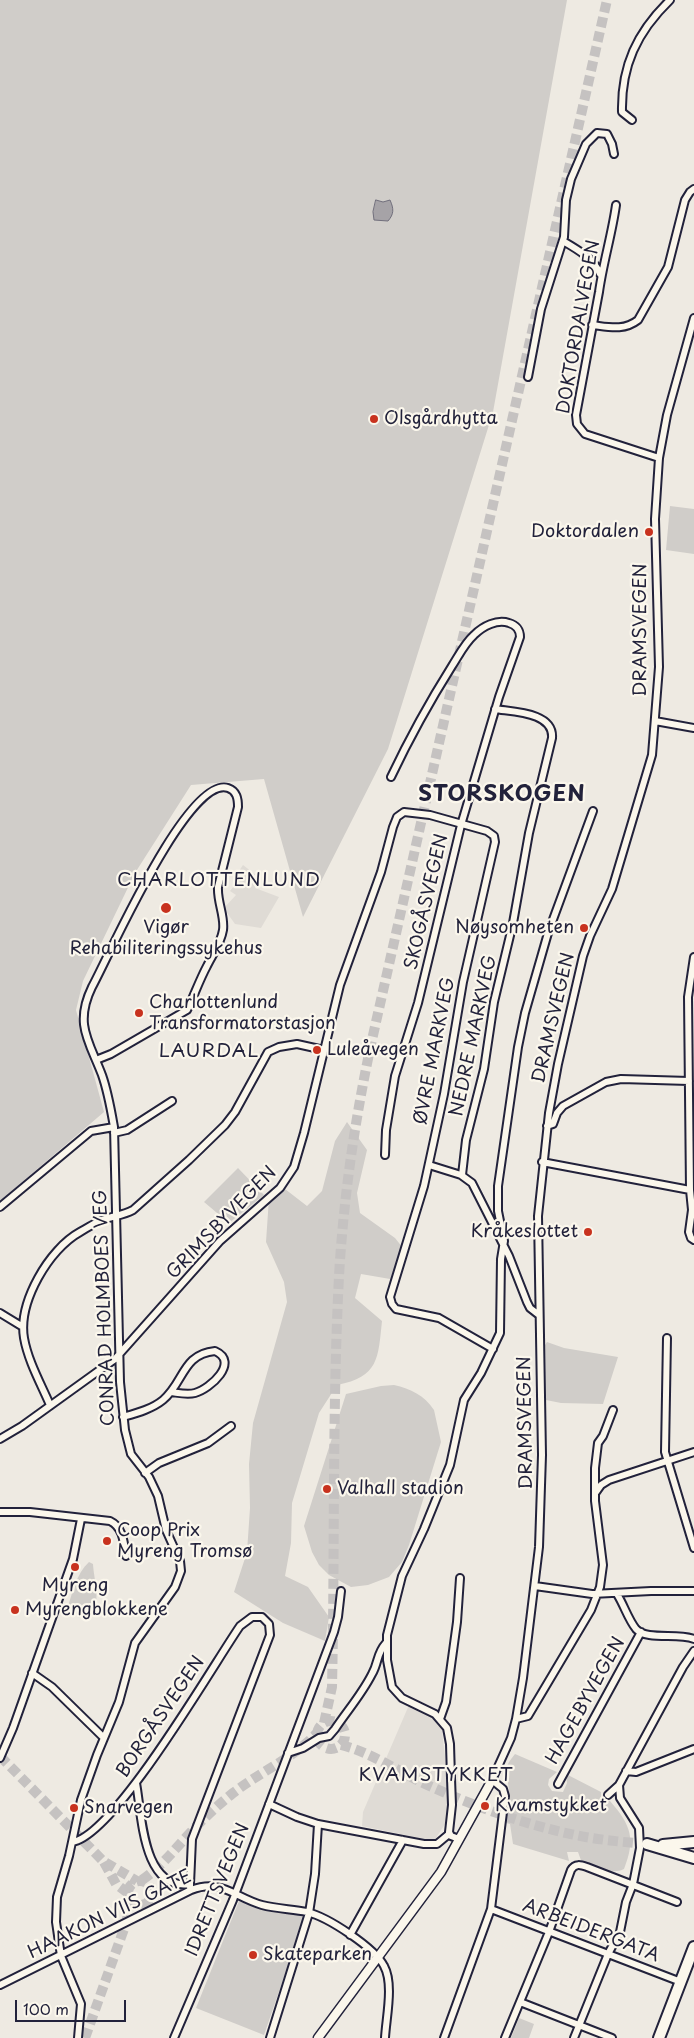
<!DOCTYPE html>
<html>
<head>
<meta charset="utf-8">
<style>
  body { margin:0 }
  #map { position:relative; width:694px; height:2038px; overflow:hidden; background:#eeeae2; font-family:"Playpen Sans",sans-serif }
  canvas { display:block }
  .scale { position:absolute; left:15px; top:2000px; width:111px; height:22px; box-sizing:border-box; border:2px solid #22223b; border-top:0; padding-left:6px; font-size:15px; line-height:18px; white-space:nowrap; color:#22223b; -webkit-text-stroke:4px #fbf7ec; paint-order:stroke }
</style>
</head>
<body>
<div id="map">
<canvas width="694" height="2038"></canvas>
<div class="scale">100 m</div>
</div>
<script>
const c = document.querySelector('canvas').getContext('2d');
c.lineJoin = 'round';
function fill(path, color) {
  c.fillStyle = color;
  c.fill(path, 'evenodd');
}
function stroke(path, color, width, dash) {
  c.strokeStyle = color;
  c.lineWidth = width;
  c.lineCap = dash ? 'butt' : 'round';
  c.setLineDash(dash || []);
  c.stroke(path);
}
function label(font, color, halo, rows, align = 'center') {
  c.font = font + ' "Playpen Sans",sans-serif';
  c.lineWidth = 4.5;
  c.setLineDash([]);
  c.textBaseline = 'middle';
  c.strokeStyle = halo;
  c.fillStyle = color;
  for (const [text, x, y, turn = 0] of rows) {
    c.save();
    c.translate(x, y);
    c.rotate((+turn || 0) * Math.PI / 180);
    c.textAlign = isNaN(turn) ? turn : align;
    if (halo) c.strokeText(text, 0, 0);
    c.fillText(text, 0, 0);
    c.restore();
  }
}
const built = new Path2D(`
  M243,865L256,875L252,880L256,882L255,888L279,897L261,928L235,924L225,910V907L236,895L230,891L239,880L235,877Z
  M409,1705L441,1723L447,1774V1821L434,1841L362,1826L363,1812Z`);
const green = new Path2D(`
  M0,0H567L493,412L388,749L303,917L264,779L191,785L135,873L83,981L76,1010L104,1112L0,1201Z
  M670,506L694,509V554L666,550Z
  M347,1122L367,1150L357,1193L360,1213L395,1238L403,1248L396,1280L361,1274L355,1298L382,1321C378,1358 379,1377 337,1385L319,1413L292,1503L291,1543L285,1576L308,1587L329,1617L325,1641L283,1623L234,1592L247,1552L250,1508L249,1464L253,1423L287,1302L284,1282L266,1242L269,1198L285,1189L307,1206L322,1191L335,1141Z
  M238,1168L264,1195L229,1223L204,1202Z
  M547,1342L564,1348L618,1357L603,1404L561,1403L546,1400L545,1345Z
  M394,1385C411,1389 424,1395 434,1410L441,1442L409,1545L402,1562L389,1577L368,1585L351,1587L329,1575L319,1565L312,1552L304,1526L346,1394L381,1386Z
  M89,1562L93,1564C94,1581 102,1604 90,1617L84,1613L79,1618L77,1614L67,1610C72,1594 76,1574 89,1562Z
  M515,1754L557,1772L549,1779L548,1785L552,1791L563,1792L567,1783L566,1774L601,1792V1800L610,1801C631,1825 636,1839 624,1869C613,1875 594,1867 582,1863L578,1852H567L569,1861L513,1844L510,1824L506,1823C508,1812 510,1802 509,1791C508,1772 500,1772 515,1754Z
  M239,1901L305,1916L264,2035L196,2008Z
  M519,2018L534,2024L529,2038H511Z`);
const water = new Path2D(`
  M376,200L383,202L390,200C394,209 394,214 388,221L374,220L373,212Z`);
const primaryTunnel = new Path2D(`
  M317 1735a14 14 0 1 1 28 0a14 14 0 1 1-28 0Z
  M324,1723L332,1687C335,1550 332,1412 339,1276C344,1190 357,1105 376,1022L607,0
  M341,1745C374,1753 403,1775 434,1788C479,1808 527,1825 575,1835C599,1840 623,1842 647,1844
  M0,1756L103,1861L137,1881
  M104,1862L116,1884L128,1893
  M142,1880C161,1867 175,1849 191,1832C204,1818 218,1805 233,1793C260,1772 295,1757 317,1733
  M128 1893a12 12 0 1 1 24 0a12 12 0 1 1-24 0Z
  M85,2038L125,1926L129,1911L128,1895`);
const minor = new Path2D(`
  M632,120L622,112C621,66 637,32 670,0
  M616,205C612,234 603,263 599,292L576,415L577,424L585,434L659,458
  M563,241C575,248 595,259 600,274
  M592,325C609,327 624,331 638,320L668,267L685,200L690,192L694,189
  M528,377L541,309L564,237L566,200L571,179L586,144L597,133L607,134L612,144L614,154
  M655,721L694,728
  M547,1126L553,1124L557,1113L563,1106L606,1082L621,1079L689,1081
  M114,1133L127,1130L172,1101
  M385,1155L386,1130L395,1076L418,1003L461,825L499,697L520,637C520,630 516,625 509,623C497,619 483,626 474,635C465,643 459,655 452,666C430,701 409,739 391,777
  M542,1162L690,1190L692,1210L689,1232L691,1238L694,1240
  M429,1165L461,1175L472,1183L509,1256L527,1302L530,1308L539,1315
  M462,1175L466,1140L484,1069L494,1002L513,923L529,833L552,738C554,712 513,712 495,709
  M690,1190L688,997L694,957
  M0,1207L91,1131L114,1127
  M0,1313L23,1327
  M667,1338L665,1452L694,1548
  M50,1405C41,1384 28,1361 24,1338C18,1302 49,1249 80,1232C87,1228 93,1224 100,1221C111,1216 122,1216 133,1210L189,1160L225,1125L235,1112L268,1052L279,1047L297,1044L324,1050
  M123,1417C137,1413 152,1409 163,1400C184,1383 182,1354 215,1351C240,1362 210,1389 195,1393C187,1395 179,1393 171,1392
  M0,1439L22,1426L115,1359L220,1241L280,1188L294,1167L304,1133L340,985L381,872L393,827L397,817L404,812L430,815L487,831L494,836L495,842L463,982L444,1094L424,1186L390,1297L392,1304L396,1309L439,1318L493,1349
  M145,1473L159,1463L208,1443L231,1426
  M596,1492L601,1485L609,1480L694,1452
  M0,1512H30L110,1521C123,1527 124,1543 126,1556
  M535,1586L592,1594L651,1591H694
  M617,1594C624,1605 628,1619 636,1629C647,1641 678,1632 694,1639
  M32,1673L52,1687L104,1738
  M440,1719L446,1702L457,1622L460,1578
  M516,1719L528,1716L531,1711L591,1610L600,1587L603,1565L595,1501V1468L598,1443L603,1436L613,1410
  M288,1753L303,1748L319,1738L329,1736L335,1729C347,1711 362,1694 372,1674C379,1662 376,1654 386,1643
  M0,1758L13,1728L73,1559L81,1519
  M626,1771L636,1772L694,1749
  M136,1783C142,1814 142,1891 190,1884V1887
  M558,1784L641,1632
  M608,1795L619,1785L683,1667L694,1651
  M269,1804L297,1817L318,1824L424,1844H437L449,1834
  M459,1839L451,1836L449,1832L452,1805L451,1778L450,1744L447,1728L435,1714L402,1698L392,1687L387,1660V1635L402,1576L424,1529L450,1465L464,1400L481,1373L500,1333L501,1259L504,1241L498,1211V1186L518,1047L525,1013L548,933L593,811
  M72,1842C114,1837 213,1665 240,1626L252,1617H262L269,1624L270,1635L192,1839L190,1884
  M491,1909L681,1982
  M350,1935L403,1840
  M0,1985L191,1890C221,1878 234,1897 262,1905C277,1909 293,1909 307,1912C328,1917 375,1948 384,1966C394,1984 386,2018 385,2038
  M520,2002L612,2038
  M78,2038L81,2004L61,1956L56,1922L57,1897L69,1856L81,1800L97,1755L119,1702L135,1643L175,1587L181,1571L180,1561L166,1530L158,1496L149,1477L131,1454L125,1430L120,1382L114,1127C111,1110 108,1092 102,1075C89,1041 74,1024 92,987C109,956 188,775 228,788C237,791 238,799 238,807L218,887C217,902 225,916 223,930C221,943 213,954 207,966C200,979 195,993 189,1006L187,1010L111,1054L96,1060
  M174,2038L233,1900L334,1632L338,1617L341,1591
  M270,2038L309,1913L315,1874L318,1824
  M444,2038L491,1909L505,1796L503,1789L492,1780L511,1738L516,1719L523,1678L539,1547L542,1455L538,1216L549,1113L558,1064L583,956L590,936L612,889L652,755L659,667L655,519L659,458L667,415L694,318
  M505,2038L549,1932L571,1870C575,1863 581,1865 587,1867L677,1902
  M574,2038L608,1954L620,1932L626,1902L633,1884L640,1848L639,1828L620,1798L619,1785`);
const tertiary = new Path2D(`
  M318,2038L441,1872L492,1780`);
const primary = new Path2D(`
  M647,1844L694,1858
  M663,1845L694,1842
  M659,2038L694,1947`);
const markers = [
  [374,419,5,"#c8321e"],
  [649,532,5,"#c8321e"],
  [166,908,6,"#c8321e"],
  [584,928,5,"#c8321e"],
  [139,1013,5,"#c8321e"],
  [317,1050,5,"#c8321e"],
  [588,1232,5,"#c8321e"],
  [327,1489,5,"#c8321e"],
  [107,1541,5,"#c8321e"],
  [75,1567,5,"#c8321e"],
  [15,1610,5,"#c8321e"],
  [485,1806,5,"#c8321e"],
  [74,1808,5,"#c8321e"],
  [253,1955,5,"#c8321e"]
];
const streetNames = [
  ["DOKTORDALVEGEN",579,327,-80],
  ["DRAMSVEGEN",641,630,-90],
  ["SKOGÅSVEGEN",427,902,-77],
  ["DRAMSVEGEN",554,1018,-77],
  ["NEDRE MARKVEG",474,1036,-78],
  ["ØVRE MARKVEG",435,1051,-79],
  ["GRIMSBYVEGEN",222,1223,-46],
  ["CONRAD HOLMBOES VEG",105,1308,-92],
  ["DRAMSVEGEN",526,1423,-91],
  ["HAGEBYVEGEN",586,1701,-61],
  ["BORGÅSVEGEN",161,1717,-56],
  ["IDRETTSVEGEN",218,1890,-68],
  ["HAAKON VIIS GATE",110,1915,-26],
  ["ARBEIDERGATA",591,1931,21]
];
const poiNames = [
  ["Olsgårdhytta",384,419],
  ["Doktordalen",639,532,"right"],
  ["Vigør",166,928,"center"],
  ["Rehabiliteringssykehus",166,949,"center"],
  ["Nøysomheten",574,928,"right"],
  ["Charlottenlund",149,1003],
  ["Transformatorstasjon",149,1024],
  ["Luleåvegen",327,1050],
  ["Kråkeslottet",578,1232,"right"],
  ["Valhall stadion",337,1489],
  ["Coop Prix",117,1531],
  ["Myreng Tromsø",117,1552],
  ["Myreng",75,1586,"center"],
  ["Myrengblokkene",25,1610],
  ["Kvamstykket",495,1806],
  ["Snarvegen",84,1808],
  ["Skateparken",263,1955]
];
const neighbourhoodNames = [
  ["CHARLOTTENLUND",219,881],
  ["LAURDAL",209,1052],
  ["KVAMSTYKKET",436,1776]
];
const districtNames = [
  ["STORSKOGEN",502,795]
];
fill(built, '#dfdbd5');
fill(green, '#d0cdc9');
fill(water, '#a6a3a7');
stroke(water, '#716f7c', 1);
stroke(primaryTunnel, '#c5c2c1', 10, [10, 5]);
stroke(minor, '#22223b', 10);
stroke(tertiary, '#22223b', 11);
stroke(primary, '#22223b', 14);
stroke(minor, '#fbf7ec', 6);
stroke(tertiary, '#fbf7ec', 8);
stroke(primary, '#fbf7ec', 10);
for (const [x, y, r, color] of markers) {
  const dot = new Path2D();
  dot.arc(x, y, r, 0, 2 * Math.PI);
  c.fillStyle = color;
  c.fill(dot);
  stroke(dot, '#fbf7ec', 2);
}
label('18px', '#22223b', '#fbf7ec', streetNames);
label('18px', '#22223b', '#fbf7ec', poiNames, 'left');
c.letterSpacing = '1px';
label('19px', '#22223b', '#fbf7ec', neighbourhoodNames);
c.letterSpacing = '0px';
c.letterSpacing = '1px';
label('bold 22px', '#22223b', '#fbf7ec', districtNames);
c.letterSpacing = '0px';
</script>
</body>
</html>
